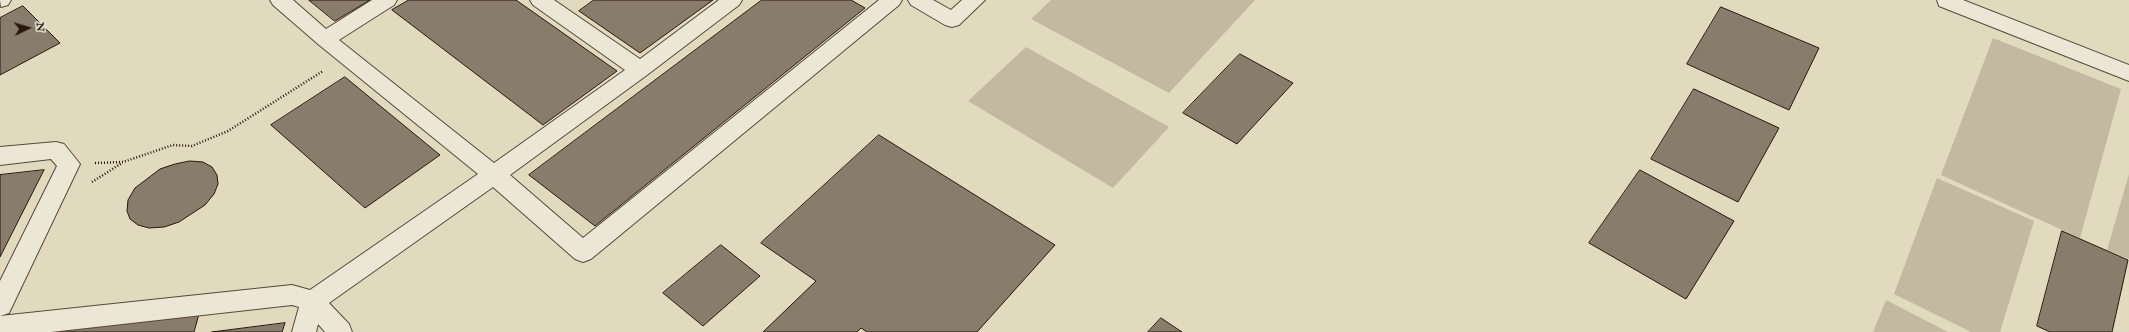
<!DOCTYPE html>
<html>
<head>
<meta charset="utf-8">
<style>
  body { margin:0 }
  #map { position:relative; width:2129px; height:332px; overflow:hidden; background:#e2dabe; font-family:"IM FELL English",serif }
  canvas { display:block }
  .north { position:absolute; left:8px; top:8px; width:40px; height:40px; -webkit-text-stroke:3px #ece7d5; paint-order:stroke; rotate:85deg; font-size:11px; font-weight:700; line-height:16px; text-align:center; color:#27180f }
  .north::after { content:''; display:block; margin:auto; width:14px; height:18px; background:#27180f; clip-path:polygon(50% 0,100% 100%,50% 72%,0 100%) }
</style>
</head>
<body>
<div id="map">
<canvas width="2129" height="332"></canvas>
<div class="north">N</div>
</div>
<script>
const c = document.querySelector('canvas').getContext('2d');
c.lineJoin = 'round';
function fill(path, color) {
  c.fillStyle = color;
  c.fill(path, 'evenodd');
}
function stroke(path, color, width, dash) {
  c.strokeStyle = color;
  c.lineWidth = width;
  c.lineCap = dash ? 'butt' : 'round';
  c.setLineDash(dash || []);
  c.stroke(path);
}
const green = new Path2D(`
  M1051,0H1255L1169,93L1031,19Z
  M1993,38L2121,89L2080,238L1941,175Z
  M1026,47L1169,127L1113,188L968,101Z
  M2129,174V259L2107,250Z
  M1937,178L2034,221L2000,332H1971L1894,294Z
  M1886,300L1948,332H1873Z`);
const building = new Path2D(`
  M309,0H370L335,21Z
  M409,0H516L617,71L543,125L392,10Z
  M594,0H713L640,53L579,11Z
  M762,0H851L865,8L595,226L529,175Z
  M23,6L60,43L0,75V18Z
  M1721,7L1819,48L1789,110L1687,64Z
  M1240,54L1293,83L1237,144L1183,113Z
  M345,77L440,155L365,208L271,125Z
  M1694,89L1779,128L1738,202L1651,159Z
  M879,135L1055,245L977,332H867L861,328L857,332H763L816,281L761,243Z
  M190,161L203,162L212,167L217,175L218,184L214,194L205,205L179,222L164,227L149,228L138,225L130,219L127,211L128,200L135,188L160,169L175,164Z
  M44,170L0,257V175Z
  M1640,170L1734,221L1686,299L1589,243Z
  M2062,231L2128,260L2112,332H2050L2037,326Z
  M721,245L760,276L703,326L663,293Z
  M199,314L194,332H47Z
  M1161,318L1182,332H1148Z
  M285,323L282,332H212Z`);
const path = new Path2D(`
  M95,163L123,162L173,145L192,146L228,131L323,71
  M92,182L122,163`);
const minor = new Path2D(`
  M0,0H11L8,5L1,7Z
  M270,0H293L326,29L372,0H397L394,5L339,40L494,163L625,70L533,5L530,0H554L640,59L719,0H742L739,5L647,75L510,175L583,238L879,0H902L899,5L591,259L583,262L575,259L493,187L329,303L349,324L352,332H325L318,324L316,332H292L299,307L292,305L51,332H0V281L57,166L51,159L0,165V147L56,142L64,144L80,164L9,313L0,316L292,285L310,290L478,174L318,44L273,5Z
  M908,0H933L951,10L962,0H985L959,25L952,27L945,25L911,5Z
  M1937,0H1963L2129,65V81L1939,6Z`);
fill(green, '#c2b9a0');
fill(building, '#887d6a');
stroke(building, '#27180f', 1);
stroke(minor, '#56483b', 2);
stroke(path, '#27180f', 2.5, [1, 2]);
fill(minor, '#ece7d5');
</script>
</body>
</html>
